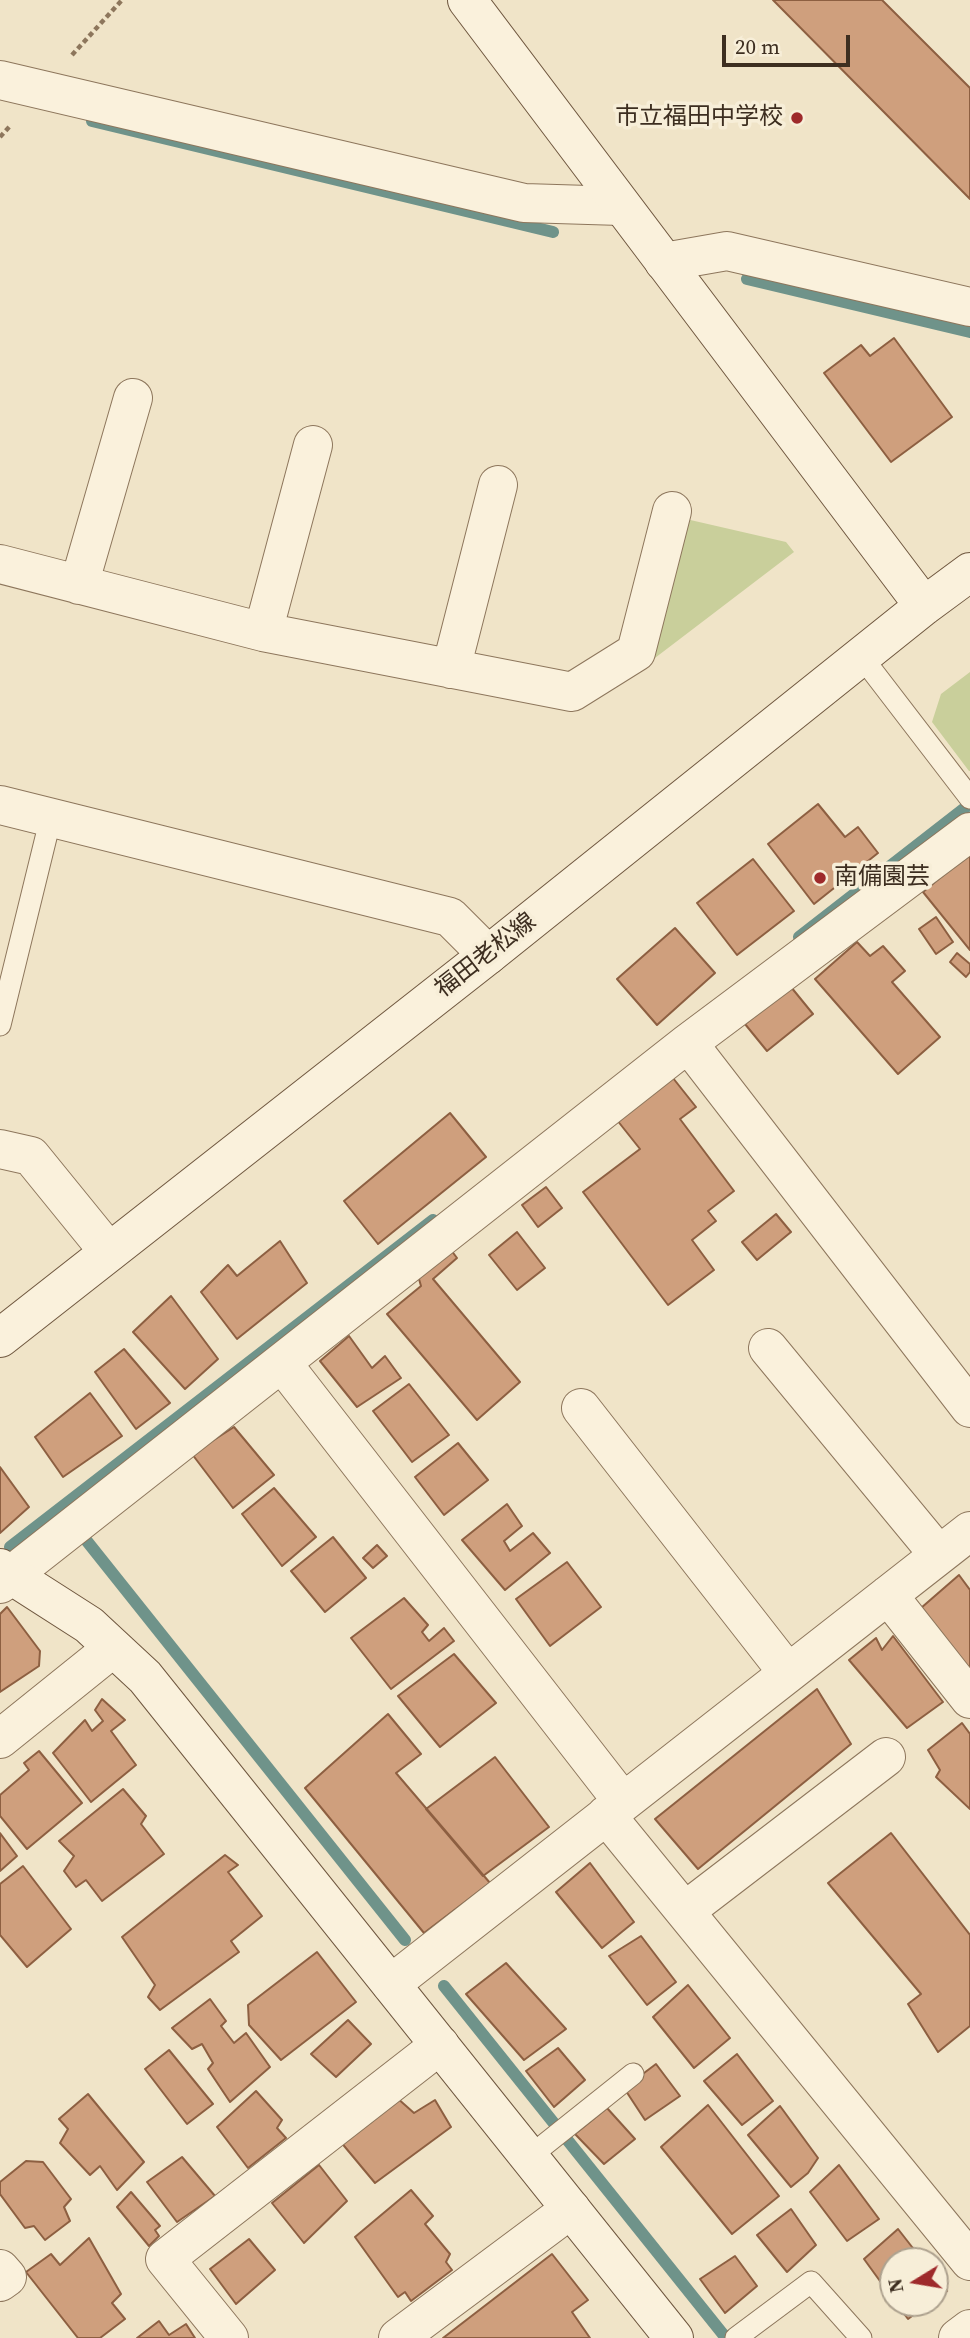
<!DOCTYPE html>
<html>
<head>
<meta charset="utf-8">
<style>
  body { margin:0 }
  #map { position:relative; width:970px; height:2338px; overflow:hidden; background:#f0e4c8; font-family:"Source Serif 4",serif }
  canvas { display:block }
  .north { position:absolute; left:879px; top:2247px; width:70px; height:70px; box-sizing:border-box; background:#f7eed8; border:2px solid #ada18e; border-radius:50%; rotate:259deg; font-size:19px; font-weight:700; line-height:28px; text-align:center; color:#3d2e20 }
  .north::after { content:''; display:block; margin:auto; width:24px; height:32px; background:#9e2a2b; clip-path:polygon(50% 0,100% 100%,50% 72%,0 100%) }
  .scale { position:absolute; left:722px; top:35px; width:128px; height:32px; box-sizing:border-box; border:4px solid #3d2e20; border-top:0; padding-left:9px; font-size:21px; line-height:24px; white-space:nowrap; color:#3d2e20; -webkit-text-stroke:5px #f7eed8; paint-order:stroke }
</style>
</head>
<body>
<div id="map">
<canvas width="970" height="2338"></canvas>
<div class="north">N</div>
<div class="scale">20 m</div>
</div>
<script>
const c = document.querySelector('canvas').getContext('2d');
c.lineJoin = 'round';
function fill(path, color) {
  c.fillStyle = color;
  c.fill(path, 'evenodd');
}
function stroke(path, color, width, dash) {
  c.strokeStyle = color;
  c.lineWidth = width;
  c.lineCap = dash ? 'butt' : 'round';
  c.setLineDash(dash || []);
  c.stroke(path);
}
function label(font, color, halo, rows, align = 'center') {
  c.font = font + ' "Source Serif 4","Noto Sans JP",serif';
  c.lineWidth = 7;
  c.setLineDash([]);
  c.textBaseline = 'middle';
  c.strokeStyle = halo;
  c.fillStyle = color;
  for (const [text, x, y, turn = 0] of rows) {
    c.save();
    c.translate(x, y);
    c.rotate((+turn || 0) * Math.PI / 180);
    c.textAlign = isNaN(turn) ? turn : align;
    if (halo) c.strokeText(text, 0, 0);
    c.fillText(text, 0, 0);
    c.restore();
  }
}
const green = new Path2D(`
  M686,519L786,542L794,552L651,661Z
  M970,672V771H969L932,722L941,694Z`);
const stream = new Path2D(`
  M92,121L553,232
  M747,279L970,332
  M799,937L970,804
  M86,1540L405,1940
  M10,1547L433,1220
  M444,1986L726,2338`);
const building = new Path2D(`
  M773,0H882L970,88V199Z
  M894,338L952,417L891,462L824,373L861,345L870,356Z
  M818,804L845,837L858,827L878,853L814,904L768,844Z
  M970,853V950L923,892Z
  M753,859L794,911L737,955L697,903Z
  M936,917L953,942L936,954L919,929Z
  M675,928L715,973L657,1025L617,979Z
  M857,942L870,956L883,946L905,971L892,982L940,1037L898,1074L815,979Z
  M957,953L970,964V972L966,977L950,962Z
  M791,987L813,1014L767,1051L745,1024Z
  M669,1073L696,1107L680,1119L734,1191L708,1211L716,1221L692,1240L714,1270L668,1305L583,1192L640,1149L613,1115Z
  M450,1113L486,1157L378,1244L344,1201Z
  M546,1187L562,1208L538,1227L522,1205Z
  M776,1214L791,1232L757,1260L742,1242Z
  M517,1232L545,1268L517,1290L489,1255Z
  M280,1241L307,1283L237,1339L201,1292L228,1265L237,1276Z
  M448,1246L457,1258L433,1279L520,1382L477,1420L387,1314L421,1286L417,1272Z
  M171,1296L218,1359L185,1389L133,1332Z
  M349,1336L372,1368L385,1356L401,1378L357,1407L320,1361Z
  M124,1349L170,1403L136,1429L95,1372Z
  M409,1384L449,1435L412,1462L373,1411Z
  M90,1393L122,1436L63,1477L35,1437Z
  M234,1427L274,1475L233,1508L192,1454Z
  M458,1443L488,1480L444,1515L415,1477Z
  M0,1467L29,1507L0,1533Z
  M274,1488L316,1537L282,1566L242,1514Z
  M507,1504L522,1526L504,1541L510,1551L533,1533L550,1553L505,1590L462,1540Z
  M333,1537L366,1578L325,1612L291,1571Z
  M377,1545L387,1556L373,1568L363,1558Z
  M567,1562L601,1607L550,1646L516,1599Z
  M959,1575L970,1590V1672L921,1608Z
  M404,1598L428,1625L422,1632L429,1641L444,1628L454,1641L391,1689L351,1638Z
  M7,1607L40,1651L39,1666L0,1692V1614Z
  M893,1636L943,1702L907,1728L849,1660L876,1638L882,1650Z
  M454,1654L496,1703L440,1747L398,1696Z
  M817,1689L851,1744L698,1869L655,1819Z
  M102,1699L125,1720L111,1731L136,1765L91,1802L53,1753L85,1720L92,1731L103,1721L95,1710Z
  M388,1714L421,1754L396,1773L490,1883L424,1933L305,1788Z
  M962,1723L970,1734V1809L936,1777L940,1770L928,1750Z
  M39,1751L82,1803L27,1849L0,1816V1795L29,1770L24,1763Z
  M495,1757L549,1827L483,1876L426,1809Z
  M123,1789L146,1816L141,1824L164,1854L102,1901L86,1880L76,1887L64,1871L74,1856L59,1841Z
  M0,1833L17,1856L0,1871Z
  M891,1833L970,1935V2026L938,2052L908,2004L921,1994L828,1883Z
  M225,1855L238,1865L228,1872L262,1916L231,1941L239,1952L160,2010L148,1997L155,1985L122,1937Z
  M590,1863L634,1922L602,1948L556,1892Z
  M23,1866L71,1929L27,1967L0,1935V1884Z
  M641,1936L676,1982L647,2005L609,1956Z
  M317,1952L356,2002L281,2060L249,2025L248,2005Z
  M506,1963L566,2029L524,2060L466,1994Z
  M688,1985L730,2038L694,2068L653,2017Z
  M210,1999L226,2021L221,2026L234,2043L246,2033L270,2067L230,2102L208,2069L213,2063L202,2044L192,2049L172,2028Z
  M348,2020L371,2044L336,2077L311,2054Z
  M558,2048L585,2080L554,2107L526,2071Z
  M169,2050L213,2104L187,2124L145,2069Z
  M737,2054L773,2101L742,2125L704,2081Z
  M656,2064L680,2096L645,2120L624,2088Z
  M256,2091L282,2120L277,2128L286,2138L248,2168L217,2127Z
  M88,2094L144,2162L117,2190L100,2166L90,2175L60,2143L68,2129L59,2119Z
  M396,2097L414,2113L435,2100L451,2127L375,2183L340,2141Z
  M708,2105L779,2196L732,2234L661,2147Z
  M780,2106L818,2158L808,2173L791,2187L748,2135Z
  M607,2108L635,2139L604,2164L575,2134Z
  M182,2157L215,2196L177,2222L147,2182Z
  M26,2161L43,2162L71,2199L64,2207L70,2221L45,2240L34,2226L25,2228L0,2194V2182Z
  M319,2165L347,2201L304,2243L272,2203Z
  M839,2165L879,2219L847,2241L810,2192Z
  M411,2190L433,2216L425,2224L450,2254L446,2262L452,2270L411,2301L405,2292L398,2297L355,2237Z
  M131,2192L160,2226L155,2230L159,2236L149,2246L117,2207Z
  M791,2209L816,2245L787,2272L757,2235Z
  M898,2229L923,2261H893V2299L864,2259Z
  M89,2238L121,2294L112,2303L125,2319L100,2338H78L26,2272L51,2254L60,2265Z
  M249,2239L275,2270L236,2304L210,2269Z
  M552,2254L588,2300L572,2312L590,2338H443Z
  M735,2256L757,2286L725,2313L700,2279Z
  M935,2276L947,2291L935,2299Z
  M896,2303H930L908,2319Z
  M159,2321L169,2335L186,2324L195,2338H137Z`);
const path = new Path2D(`
  M72,55L122,0
  M0,137L11,125`);
const lane = new Path2D(`
  M861,656L970,798
  M0,1025L51,817
  M529,2157L633,2074
  M736,2338L811,2282L861,2338`);
const street = new Path2D(`
  M0,80L524,203L621,206
  M664,262L727,251L970,307
  M0,564L263,632L572,692L636,652L672,511
  M79,585L133,398
  M263,632L313,445
  M451,669L498,485
  M0,805L450,917L488,955
  M688,1043L970,1408
  M0,1149L31,1156L109,1252
  M768,1348L939,1555
  M282,1363L623,1802
  M581,1408L788,1673
  M0,1584L688,1043L970,832
  M888,1595L970,1699
  M0,1739L113,1648
  M606,1815L970,2261
  M685,1911L886,1757
  M391,1984L970,1531
  M0,2269L7,2277L0,2282
  M229,2338L165,2259L440,2045
  M398,2338L571,2209
  M958,2338L970,2329`);
const secondary = new Path2D(`
  M467,0L924,606
  M0,1338L488,955L924,606L970,572
  M0,1568L89,1625L145,1677L674,2338`);
const markers = [
  [797,118,7,"#9e2a2b"],
  [820,878,7,"#9e2a2b"]
];
const poiNames = [
  ["市立福田中学校",783,118],
  ["南備園芸",834,878,"left"]
];
const streetNames = [
  ["福田老松線",486,956,-38]
];
fill(green, '#c9cf9b');
stroke(stream, '#6f938a', 12);
fill(building, '#cf9f7d');
stroke(building, '#8d5f41', 2);
stroke(lane, '#8d765c', 23);
stroke(street, '#8d765c', 40);
stroke(secondary, '#6f573f', 40);
stroke(path, '#8d765c', 4.5, [5, 3.5]);
stroke(lane, '#faf1dc', 21);
stroke(street, '#faf1dc', 38);
stroke(secondary, '#faf1dc', 38);
for (const [x, y, r, color] of markers) {
  const dot = new Path2D();
  dot.arc(x, y, r, 0, 2 * Math.PI);
  c.fillStyle = color;
  c.fill(dot);
  stroke(dot, '#f7eed8', 2.5);
}
label('24px', '#3d2e20', '#f7eed8', poiNames, 'right');
label('24px', '#3d2e20', '#f7eed8', streetNames);
</script>
</body>
</html>
